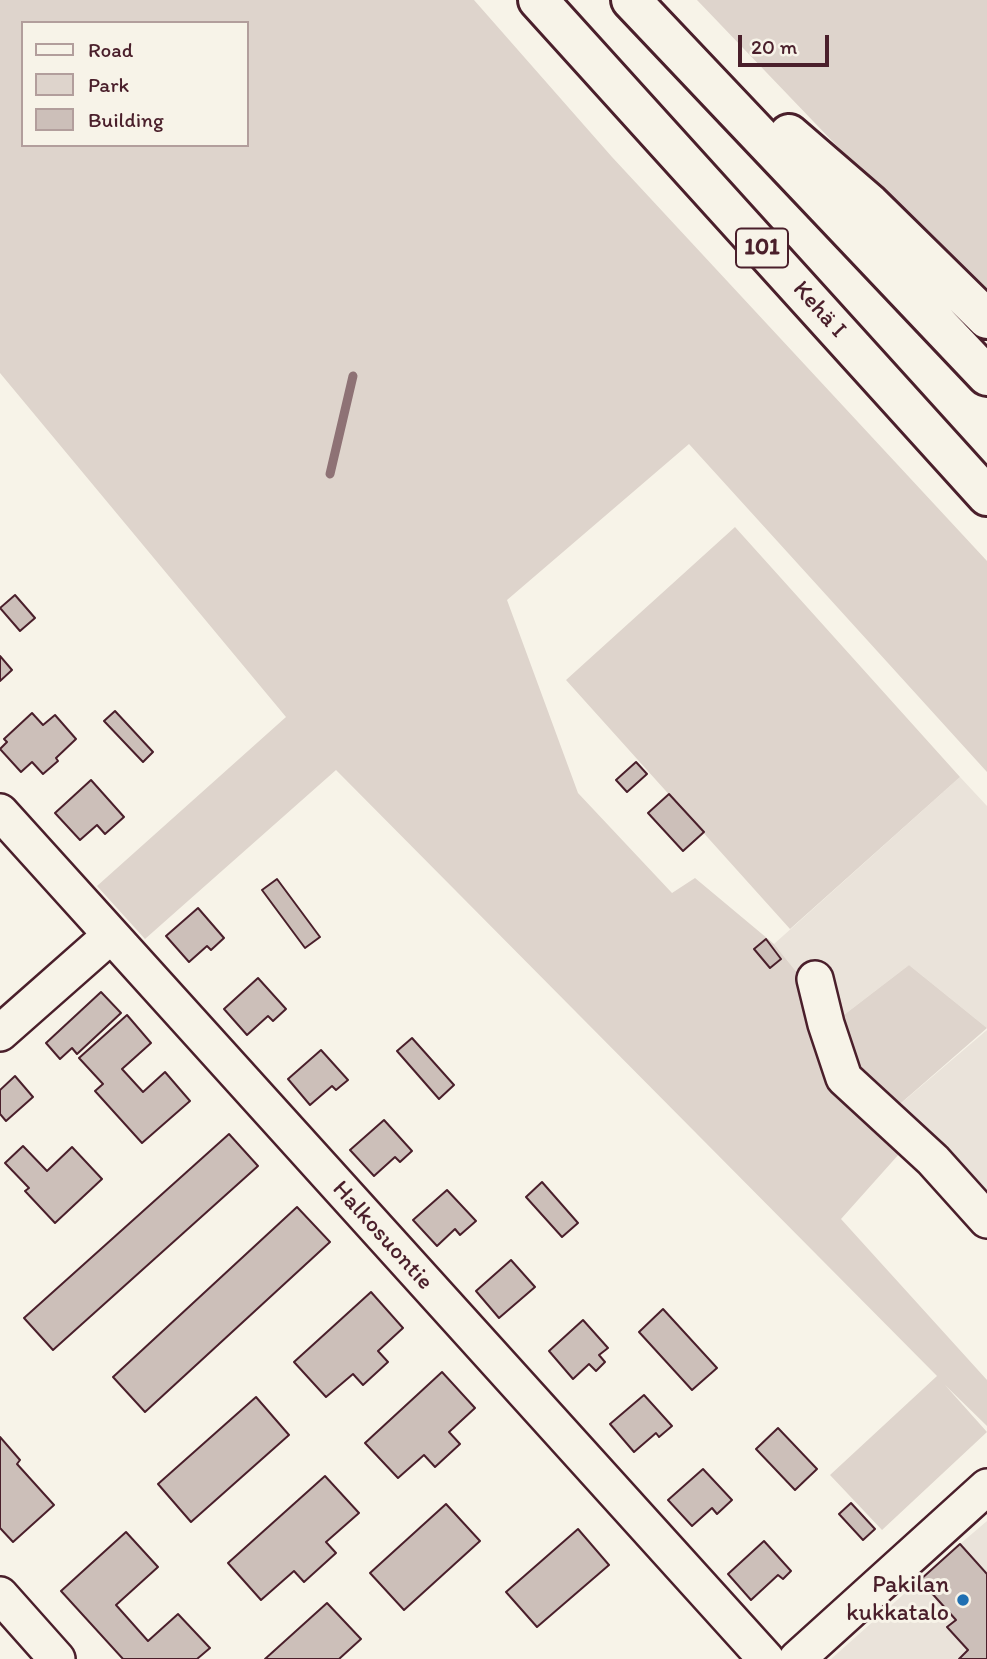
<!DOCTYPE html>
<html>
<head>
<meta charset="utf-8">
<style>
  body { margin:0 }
  #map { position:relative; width:987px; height:1659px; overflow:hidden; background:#f7f3e8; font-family:Itim,sans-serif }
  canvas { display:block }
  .legend { position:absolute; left:21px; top:21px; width:228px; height:126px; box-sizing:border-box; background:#f7f3e8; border:2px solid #b29e9c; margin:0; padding:9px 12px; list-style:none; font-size:21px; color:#4a1f2b }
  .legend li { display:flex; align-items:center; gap:14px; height:35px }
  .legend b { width:35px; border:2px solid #b29e9c }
  .scale { position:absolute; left:738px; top:35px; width:91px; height:32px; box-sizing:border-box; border:4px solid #4a1f2b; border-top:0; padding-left:9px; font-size:21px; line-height:24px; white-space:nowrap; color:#4a1f2b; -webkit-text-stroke:5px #f7f3e8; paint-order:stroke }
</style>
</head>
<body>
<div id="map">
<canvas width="987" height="1659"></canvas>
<ul class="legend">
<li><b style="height:9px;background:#f7f3e8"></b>Road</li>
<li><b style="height:19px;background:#ded4cc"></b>Park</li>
<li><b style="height:19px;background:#ccbfb9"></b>Building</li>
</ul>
<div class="scale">20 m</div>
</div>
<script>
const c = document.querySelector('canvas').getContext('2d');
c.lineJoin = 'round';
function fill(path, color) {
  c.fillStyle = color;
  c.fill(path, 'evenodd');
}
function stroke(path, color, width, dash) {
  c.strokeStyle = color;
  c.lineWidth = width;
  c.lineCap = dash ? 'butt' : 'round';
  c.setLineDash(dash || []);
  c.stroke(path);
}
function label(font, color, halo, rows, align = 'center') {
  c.font = font + ' Itim,sans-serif';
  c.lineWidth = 6;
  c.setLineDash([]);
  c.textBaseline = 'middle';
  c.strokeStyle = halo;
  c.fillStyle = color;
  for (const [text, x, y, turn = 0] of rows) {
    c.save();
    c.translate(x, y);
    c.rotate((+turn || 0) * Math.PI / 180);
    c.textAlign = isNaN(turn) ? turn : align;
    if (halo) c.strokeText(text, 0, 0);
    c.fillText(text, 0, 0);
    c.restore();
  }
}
const built = new Path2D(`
  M960,777L987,806V1028L909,965L836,1021L774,944Z
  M987,1030V1203L899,1105Z
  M987,1521V1659H831L960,1544Z`);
const green = new Path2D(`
  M0,0H474L612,157L987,561V772L689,444L507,600L578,793L672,893L695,878L774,944L836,1021L909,965L987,1028L885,1117L908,1144L841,1219L987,1380V1426L945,1385L987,1432L882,1530L830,1475L937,1376L336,770L145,939L97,886L286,717L0,373ZM23,23H247V145H23Z
  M697,0H987V298L881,192Z
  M735,527L960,777L790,929L566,680Z`);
const stream = new Path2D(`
  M330,474L353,376`);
const building = new Path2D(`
  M15,595L35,618L20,631L0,608Z
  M0,656L12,670L0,681Z
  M115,711L153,752L143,762L104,721Z
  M32,713L43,725L55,715L76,739L56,758L58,761L43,774L32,762L21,772L0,749L7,742L4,739Z
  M636,762L647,774L627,792L616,780Z
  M91,780L124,817L105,834L97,825L80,840L55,813Z
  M669,794L704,832L683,851L648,813Z
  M277,879L320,937L305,948L262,890Z
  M198,908L224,938L211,950L207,946L189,962L166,936Z
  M766,939L781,959L770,968L754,949Z
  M258,978L286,1009L273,1021L268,1016L247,1035L224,1009Z
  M101,992L121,1013L77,1054L72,1048L60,1059L46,1043Z
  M127,1015L151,1043L122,1069L143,1092L165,1072L190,1101L142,1143L95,1091L103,1084L79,1058Z
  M412,1038L454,1085L439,1099L397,1051Z
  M321,1050L348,1080L336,1090L332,1086L310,1105L288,1079Z
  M15,1076L33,1097L6,1121L0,1114V1090Z
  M384,1120L412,1151L400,1162L395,1157L374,1176L350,1150Z
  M229,1134L258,1166L53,1350L24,1318Z
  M23,1146L47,1171L72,1147L102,1179L55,1223L25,1191L29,1188L5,1163Z
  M542,1182L578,1223L562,1237L526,1197Z
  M447,1190L476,1221L460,1235L455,1229L437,1246L413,1220Z
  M297,1207L330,1242L145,1412L113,1377Z
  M511,1260L535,1287L499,1318L476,1291Z
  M371,1292L403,1328L378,1351L388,1362L363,1385L353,1374L326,1397L294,1362Z
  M663,1309L717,1368L692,1390L639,1332Z
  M583,1320L608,1348L599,1355L605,1362L596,1371L589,1364L573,1379L549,1351Z
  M442,1372L475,1408L449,1432L460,1444L435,1467L424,1455L398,1478L365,1443Z
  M644,1395L672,1426L659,1437L656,1433L634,1452L610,1424Z
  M256,1397L289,1435L191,1522L158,1484Z
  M778,1428L817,1469L795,1490L756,1449Z
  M0,1437L20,1460L17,1464L54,1505L13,1542L0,1528Z
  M703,1469L732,1500L717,1514L712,1508L692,1526L668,1500Z
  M325,1476L359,1513L326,1542L336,1553L304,1582L294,1571L261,1600L228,1563Z
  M851,1503L875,1529L863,1540L839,1514Z
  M446,1504L480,1541L404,1610L370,1573Z
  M578,1529L609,1565L537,1627L506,1592Z
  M126,1532L158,1567L116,1605L148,1641L178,1614L210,1648L197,1659H123L61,1591Z
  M764,1541L791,1571L783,1579L778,1575L751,1600L728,1574Z
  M960,1544L987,1574V1659H959L968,1650L947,1627L956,1620L920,1580Z
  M327,1603L361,1639L339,1659H265Z`);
const minor = new Path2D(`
  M0,812L766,1659
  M815,979L826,1024L844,1078L933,1160L987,1220
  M0,1033L110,936
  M0,1595L57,1659
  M797,1659L987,1487`);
const highway = new Path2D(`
  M538,0L987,496
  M631,0L987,376
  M789,134L870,204L987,319`);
const markers = [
  [963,1600,7,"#1f6fb2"]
];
const shields = [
  [762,248,52]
];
const shieldNames = [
  ["101",762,248]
];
const streetNames = [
  ["Kehä I",819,310,48],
  ["Halkosuontie",382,1236,48]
];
const poiNames = [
  ["Pakilan",949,1586],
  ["kukkatalo",949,1614]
];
fill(built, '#eae3da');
fill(green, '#ded4cc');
stroke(stream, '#8e7275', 9);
fill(building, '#ccbfb9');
stroke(building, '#4a1f2b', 2);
stroke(minor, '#4a1f2b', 40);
stroke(highway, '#4a1f2b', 44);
stroke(minor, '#f7f3e8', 35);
stroke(highway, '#f7f3e8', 38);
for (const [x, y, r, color] of markers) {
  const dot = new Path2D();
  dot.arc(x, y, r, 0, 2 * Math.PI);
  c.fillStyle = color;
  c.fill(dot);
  stroke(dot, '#f7f3e8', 2.5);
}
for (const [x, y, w] of shields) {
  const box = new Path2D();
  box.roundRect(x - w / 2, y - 19.5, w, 39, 5);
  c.fillStyle = '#f7f3e8';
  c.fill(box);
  stroke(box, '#4a1f2b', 2);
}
label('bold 23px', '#4a1f2b', null, shieldNames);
label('24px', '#4a1f2b', '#f7f3e8', streetNames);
label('24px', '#4a1f2b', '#f7f3e8', poiNames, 'right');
</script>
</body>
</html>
